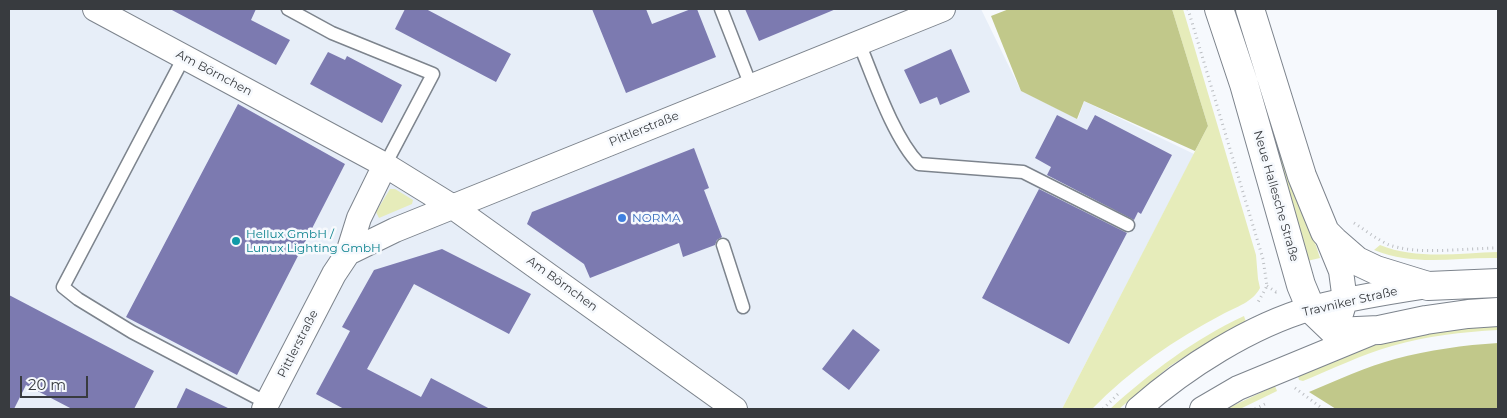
<!DOCTYPE html>
<html>
<head>
<meta charset="utf-8">
<style>
  body { margin:0 }
  #map { position:relative; width:1507px; height:418px; overflow:hidden; background:#f6f9fd; font-family:Montserrat,sans-serif }
  canvas { display:block }
  .frame { position:absolute; inset:0; border:10px solid #383b3f; pointer-events:none }
  .scale { position:absolute; left:20px; top:376px; width:68px; height:22px; box-sizing:border-box; border:2px solid #383b3f; border-top:0; padding-left:6px; font-size:15px; line-height:18px; white-space:nowrap; color:#383b3f; -webkit-text-stroke:4px #f6f9fd; paint-order:stroke }
</style>
</head>
<body>
<div id="map">
<canvas width="1507" height="418"></canvas>
<div class="frame"></div>
<div class="scale">20 m</div>
</div>
<script>
const c = document.querySelector('canvas').getContext('2d');
c.lineJoin = 'round';
function fill(path, color) {
  c.fillStyle = color;
  c.fill(path, 'evenodd');
}
function stroke(path, color, width, dash) {
  c.strokeStyle = color;
  c.lineWidth = width;
  c.lineCap = dash ? 'butt' : 'round';
  c.setLineDash(dash || []);
  c.stroke(path);
}
function label(font, color, halo, rows, align = 'center') {
  c.font = font + ' Montserrat,sans-serif';
  c.lineWidth = 5;
  c.setLineDash([]);
  c.textBaseline = 'middle';
  c.strokeStyle = halo;
  c.fillStyle = color;
  for (const [text, x, y, turn = 0] of rows) {
    c.save();
    c.translate(x, y);
    c.rotate((+turn || 0) * Math.PI / 180);
    c.textAlign = isNaN(turn) ? turn : align;
    if (halo) c.strokeText(text, 0, 0);
    c.fillText(text, 0, 0);
    c.restore();
  }
}
const built = new Path2D(`
  M9,9H981L1021,91L1078,119L1084,101L1194,154L1062,409H9Z`);
const green = new Path2D(`
  M1172,9H1183L1256,255L1258,279L1260,288C1253,302 1236,307 1223,314C1175,339 1130,370 1092,409H1062L1208,126Z
  M1232,9H1239L1320,258L1307,261Z
  M390,189H395L413,200L412,204L379,218L376,212Z
  M1380,245C1416,260 1460,253 1498,252V258C1454,257 1417,267 1374,250Z
  M1244,316L1246,322L1197,349L1170,366L1119,409H1110C1151,372 1193,340 1244,316Z
  M1498,324V330C1462,332 1427,336 1392,346C1361,355 1332,369 1303,381L1299,380L1298,376C1328,363 1359,348 1391,339C1426,330 1463,328 1498,324Z
  M1275,386L1277,391L1240,409H1226Z`);
const forest = new Path2D(`
  M1009,9H1172L1208,126L1195,151L1084,101L1077,119L1021,91L991,16Z
  M1498,343V409H1336L1309,392C1337,380 1366,367 1395,359C1429,350 1464,345 1498,343Z`);
const building = new Path2D(`
  M170,9H256L251,20L290,40L276,65Z
  M405,9H426L511,54L496,82L395,29Z
  M592,9H646L652,24L691,9H697L716,57L626,93Z
  M745,9H836L759,41Z
  M951,49L970,92L940,105L937,97L920,104L904,70Z
  M328,52L345,60L347,56L402,85L382,123L310,84Z
  M238,104L345,164L237,375L126,317Z
  M1057,115L1087,130L1095,115L1172,155L1141,214L1138,212L1134,220L1047,175L1051,167L1035,158Z
  M694,148L709,188L704,190L722,237L717,240L715,245L683,257L679,243L590,278L584,264L527,224L532,212Z
  M1039,189L1127,233L1069,344L982,298Z
  M442,249L531,294L509,334L414,284L367,369L421,397L431,378L490,409H344L316,394L350,331L342,327L374,270Z
  M9,295L154,371L134,409H72L26,385L14,409H9Z
  M853,329L880,350L849,390L822,369Z
  M186,388L230,409H176Z`);
const path = new Path2D(`
  M1188,9L1263,259L1267,286L1257,304
  M1354,223C1365,230 1375,238 1387,244C1415,256 1467,248 1498,248
  M1267,286L1276,292L1278,291
  M1295,388L1323,409
  M1103,409L1120,392
  M1255,409L1265,404`);
const lane = new Path2D(`
  M288,9L332,33L433,74L385,165
  M721,9L751,86
  M859,43C874,79 893,137 919,164L1023,172L1128,225
  M184,57L63,287L78,299L132,332L267,403
  M723,245L743,307`);
const street = new Path2D(`
  M95,9L385,165L453,207L735,409
  M1325,232L1341,271L1345,301L1340,317
  M348,253L359,218L385,165
  M264,409L334,274L348,253L395,230L943,9
  M1138,409C1186,367 1250,326 1312,308C1350,298 1389,292 1428,286
  M1202,409L1238,388L1369,334`);
const primary = new Path2D(`
  M1219,9L1244,84L1301,285L1311,309L1335,332L1379,330L1426,320L1468,314L1498,312
  M1250,9L1302,176L1325,232L1334,241L1357,261L1376,270L1428,286L1498,283`);
const markers = [
  [622,218,5,"#3f7fe0"],
  [236,241,5,"#0f9aa8"]
];
const streetNames = [
  ["Am Börnchen",214,73,28],
  ["Pittlerstraße",644,129,-22],
  ["Neue Hallesche Straße",1276,196,74],
  ["Am Börnchen",562,284,36],
  ["Travniker Straße",1350,302,-13],
  ["Pittlerstraße",298,344,-63]
];
const shopNames = [
  ["NORMA",632,218]
];
const cultureNames = [
  ["Hellux GmbH /",246,234],
  ["Lunux Lighting GmbH",246,248]
];
fill(built, '#e7eef8');
fill(green, '#e6ecba');
fill(forest, '#c1c88a');
fill(building, '#7c7ab0');
stroke(lane, '#7d848d', 15);
stroke(street, '#7d848d', 26);
stroke(primary, '#7d848d', 30);
stroke(path, '#bcbfc3', 3, [1, 4]);
stroke(lane, '#fff', 12);
stroke(street, '#fff', 24);
stroke(primary, '#fff', 28);
for (const [x, y, r, color] of markers) {
  const dot = new Path2D();
  dot.arc(x, y, r, 0, 2 * Math.PI);
  c.fillStyle = color;
  c.fill(dot);
  stroke(dot, '#f6f9fd', 2);
}
label('12px', '#383b3f', '#f6f9fd', streetNames);
label('12px', '#366cbe', '#f6f9fd', shopNames, 'left');
label('12px', '#0d838f', '#f6f9fd', cultureNames, 'left');
</script>
</body>
</html>
